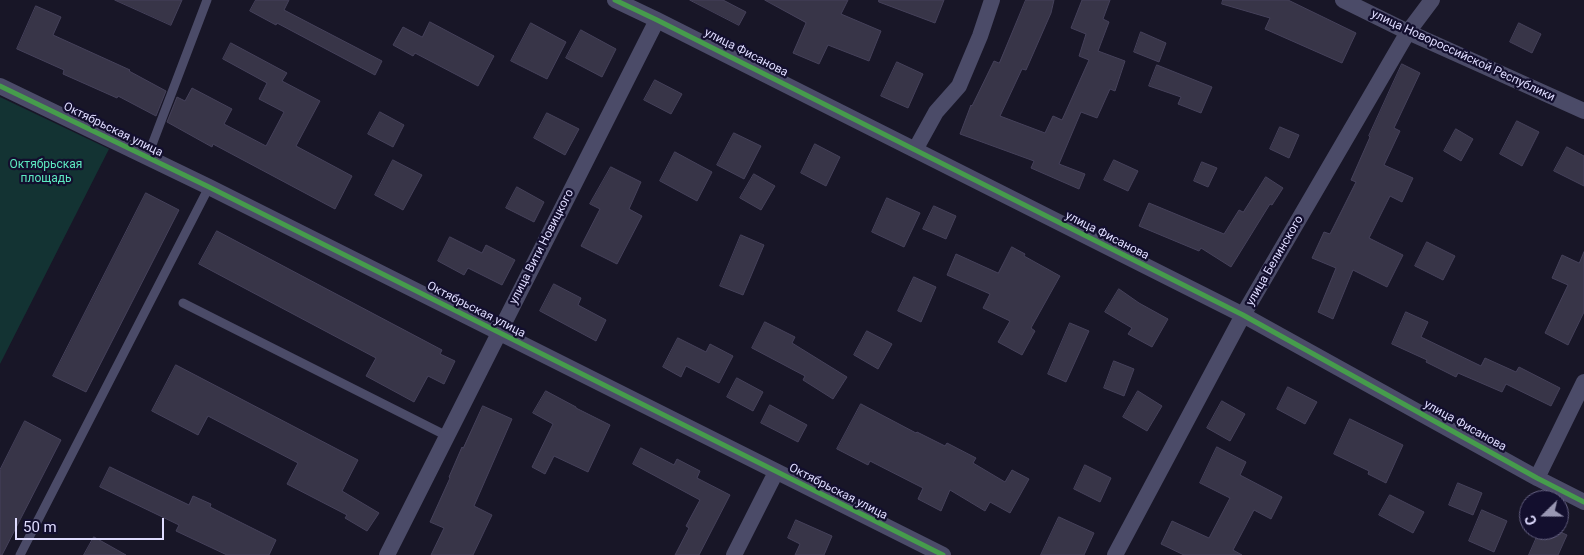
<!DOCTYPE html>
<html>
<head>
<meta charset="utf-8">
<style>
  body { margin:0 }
  #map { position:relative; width:1584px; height:555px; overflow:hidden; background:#181627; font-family:Roboto,sans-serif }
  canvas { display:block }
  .north { position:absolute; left:1519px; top:490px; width:50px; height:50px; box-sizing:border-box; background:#130f2e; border:1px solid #656182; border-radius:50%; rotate:248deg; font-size:14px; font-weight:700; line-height:20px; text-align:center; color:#dfdcff }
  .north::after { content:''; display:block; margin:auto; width:18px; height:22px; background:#9997b3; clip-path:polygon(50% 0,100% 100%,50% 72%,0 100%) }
  .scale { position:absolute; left:15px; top:518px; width:149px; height:22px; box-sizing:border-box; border:2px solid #dfdcff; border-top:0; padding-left:6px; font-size:15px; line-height:18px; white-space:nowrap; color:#dfdcff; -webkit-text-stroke:4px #130f2e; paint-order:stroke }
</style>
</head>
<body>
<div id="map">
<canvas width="1584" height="555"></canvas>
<div class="north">С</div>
<div class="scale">50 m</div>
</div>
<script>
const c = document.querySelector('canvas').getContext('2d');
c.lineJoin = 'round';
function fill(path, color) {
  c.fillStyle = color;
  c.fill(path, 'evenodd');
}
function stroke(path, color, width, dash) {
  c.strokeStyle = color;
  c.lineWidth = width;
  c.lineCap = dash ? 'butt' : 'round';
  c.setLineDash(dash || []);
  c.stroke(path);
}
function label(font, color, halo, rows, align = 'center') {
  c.font = font + ' Roboto,sans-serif';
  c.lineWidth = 4.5;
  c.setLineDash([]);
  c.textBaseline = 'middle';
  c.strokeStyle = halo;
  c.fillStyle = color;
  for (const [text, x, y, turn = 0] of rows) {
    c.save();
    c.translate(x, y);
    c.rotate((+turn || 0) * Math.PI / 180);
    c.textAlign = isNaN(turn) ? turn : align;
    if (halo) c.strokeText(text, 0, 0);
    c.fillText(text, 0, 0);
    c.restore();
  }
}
const green = new Path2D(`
  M0,97L109,149L0,364Z`);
const building = new Path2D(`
  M115,0H182L171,25Z
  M256,0H289L284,10L382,61L375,75L277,23L276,25L250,11Z
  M690,0H723L746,12L739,25Z
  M765,0H848L841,14L881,31L869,61L828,45L819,64L793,53L806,23Z
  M879,0H944L935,23L879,2Z
  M1026,0H1054L1051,13L1026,70L1022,69L1000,116L1045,133L1053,116L1062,120L1089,60L1079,56L1086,34L1071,28L1082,0H1110L1103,19L1109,22L1098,51L1125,61L1115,91L1110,89L1097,118L1081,112L1059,164L1085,174L1079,189L1031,168L1034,161L960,134L971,105L972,106L994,61L999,63Z
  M1223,0H1288L1356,33L1342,63L1265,29L1270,18L1222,4Z
  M36,6L61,17L53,35L130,70L129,71L166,91L156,116L118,96L117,98L63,74L64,70L17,49Z
  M430,22L494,56L478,86L415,53L413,56L393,45L403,27L422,37Z
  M531,23L566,42L547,79L511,61Z
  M1519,23L1541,34L1532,53L1510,42Z
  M581,30L616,49L602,77L566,58Z
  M1141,32L1166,43L1159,62L1134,52Z
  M231,43L287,73L282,81L320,101L296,146L352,176L335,209L213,144L212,147L167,122L177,97L185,101L192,88L232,109L224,124L266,146L284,112L259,99L267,83L223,59Z
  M897,62L923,74L908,108L881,96Z
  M1402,64L1420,73L1394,128L1400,131L1384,165L1413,178L1402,202L1390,196L1369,238L1403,255L1387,287L1353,270L1333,319L1318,312L1336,268L1312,258L1324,232L1330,234L1356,182L1351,180L1370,137L1369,136Z
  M1157,65L1212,87L1201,113L1178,104L1181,97L1149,86Z
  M655,80L682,94L671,114L644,100Z
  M380,112L404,125L393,147L368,134Z
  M547,113L579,129L565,155L534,138Z
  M1517,121L1539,132L1522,166L1500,154Z
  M1280,127L1299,135L1289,158L1270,149Z
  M1456,129L1473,139L1461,161L1444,151Z
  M734,133L761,146L744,179L717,165Z
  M815,144L840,157L826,186L801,173Z
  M1567,147L1584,156V186L1554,171Z
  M675,152L712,172L697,201L660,181Z
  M393,160L422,175L403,210L375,195Z
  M1114,160L1138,171L1128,191L1104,180Z
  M1202,162L1217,168L1208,187L1194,181Z
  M611,167L641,182L629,209L642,216L617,264L581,246L600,209L590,204Z
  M754,174L775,186L761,210L740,198Z
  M1266,177L1283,188L1272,205L1270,204L1231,267L1201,248L1199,251L1139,226L1149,203L1224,234L1239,210L1243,212Z
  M517,187L544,202L534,222L506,208Z
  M146,193L179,210L86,392L53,376Z
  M887,198L920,213L904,247L872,232Z
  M934,206L956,216L946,239L923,229Z
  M217,231L442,350L440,354L455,361L444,384L428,376L414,402L366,376L376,358L199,264Z
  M741,235L764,245L743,295L720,286Z
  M450,237L482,253L486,245L515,260L502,285L468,268L464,275L438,261Z
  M1427,242L1455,256L1443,280L1415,266Z
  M1012,247L1025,254L1024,256L1060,276L1031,328L1035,331L1022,355L998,342L1010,321L983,308L990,294L947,275L956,254L998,273Z
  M1584,252V312L1568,345L1545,333L1568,285L1552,278L1562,255L1579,263Z
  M914,277L936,287L921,322L898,311Z
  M554,284L581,298L578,305L606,320L596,341L540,311Z
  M1119,289L1139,303L1168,319L1152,347L1128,334L1132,328L1105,312Z
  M1406,312L1428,322L1421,337L1481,366L1485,358L1516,372L1519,367L1560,388L1551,406L1506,384L1502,392L1458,373L1456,377L1426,362L1427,360L1392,344Z
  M765,322L795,337L792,343L847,377L833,399L803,380L805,376L752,348Z
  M1070,323L1089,331L1066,382L1048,374Z
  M867,331L892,344L878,369L854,355Z
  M678,338L706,352L710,344L733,356L719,383L686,366L681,377L663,367Z
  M1114,361L1134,369L1124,396L1104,388Z
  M176,365L358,460L342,491L379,513L367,531L345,518L347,515L287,484L298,463L208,416L198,435L152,411Z
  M737,378L763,392L753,411L727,397Z
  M1288,387L1317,402L1305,424L1277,409Z
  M546,391L576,407V408L610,425L588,472L554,456L545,474L532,467L553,424L533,413Z
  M1138,391L1162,406L1147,431L1123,417Z
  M1222,401L1245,414L1230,441L1207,428Z
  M861,404L916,433L917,432L945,446L947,443L976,458L973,463L1005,482L1012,470L1029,479L1010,513L990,502L985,511L950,490L941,511L918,499L923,488L870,461L868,465L837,449Z
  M770,405L807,425L798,442L761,423Z
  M483,406L512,419L474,506L492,515L473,555H431L444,528L430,522L450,478L449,477L462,447L463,448Z
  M1350,419L1403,445L1386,483L1368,474L1369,471L1334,454Z
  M25,421L61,440L2,555H0V470Z
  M1217,447L1246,462L1240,475L1282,497L1271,519L1254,510L1233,550L1242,555H1184L1161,544L1172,521L1209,538L1230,498L1200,483Z
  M641,448L674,465L677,459L700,471L697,478L730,495L699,555H675L689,528L686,526L700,500L633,464Z
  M1085,465L1111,478L1100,502L1074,489Z
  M110,467L189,505L193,496L211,504L210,507L276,540L269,555H227L176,531L179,525L100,487Z
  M1458,483L1482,493L1473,515L1449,505Z
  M1390,495L1424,512L1413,533L1379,515Z
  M1482,510L1507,521L1494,552L1469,541Z
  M1059,517L1094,533L1084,555H1041Z
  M796,520L832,536L824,555H795L800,544L788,538Z
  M1540,530H1556L1567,535L1558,555H1529Z
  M94,537L126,555H84Z`);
const lane = new Path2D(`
  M147,158L207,0
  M183,303L447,436
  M20,555L209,187`);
const street = new Path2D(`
  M615,0L657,20L1243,315L1537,478L1584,502
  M1343,0L1408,32L1584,111
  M0,86L209,187L943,555
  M915,150L936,112L959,86L980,36L992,0
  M1537,478L1584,382
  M387,555L657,20
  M734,555L776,472
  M1115,555L1243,315L1408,32L1432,0`);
const cycleway = new Path2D(`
  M615,0L657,20L1243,315L1537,478L1584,502
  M0,86L209,187L943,555`);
const streetNames = [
  ["улица Фисанова",746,53,27],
  ["улица Новороссийской Республики",1463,56,25],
  ["Октябрьская улица",113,130,26],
  ["улица Фисанова",1107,236,27],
  ["улица Вити Новицкого",542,247,-63],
  ["улица Белинского",1275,261,-60],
  ["Октябрьская улица",476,310,27],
  ["улица Фисанова",1465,426,29],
  ["Октябрьская улица",838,492,27]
];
const parkNames = [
  ["Октябрьская",46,165],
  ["площадь",46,179]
];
fill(green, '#133333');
fill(building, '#383548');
stroke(building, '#45415a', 1);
stroke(lane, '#4b4b68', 9);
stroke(street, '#4b4b68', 16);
stroke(cycleway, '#469c4c', 5);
label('12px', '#dfdcff', '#130f2e', streetNames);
label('12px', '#5deac1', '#130f2e', parkNames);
</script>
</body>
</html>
